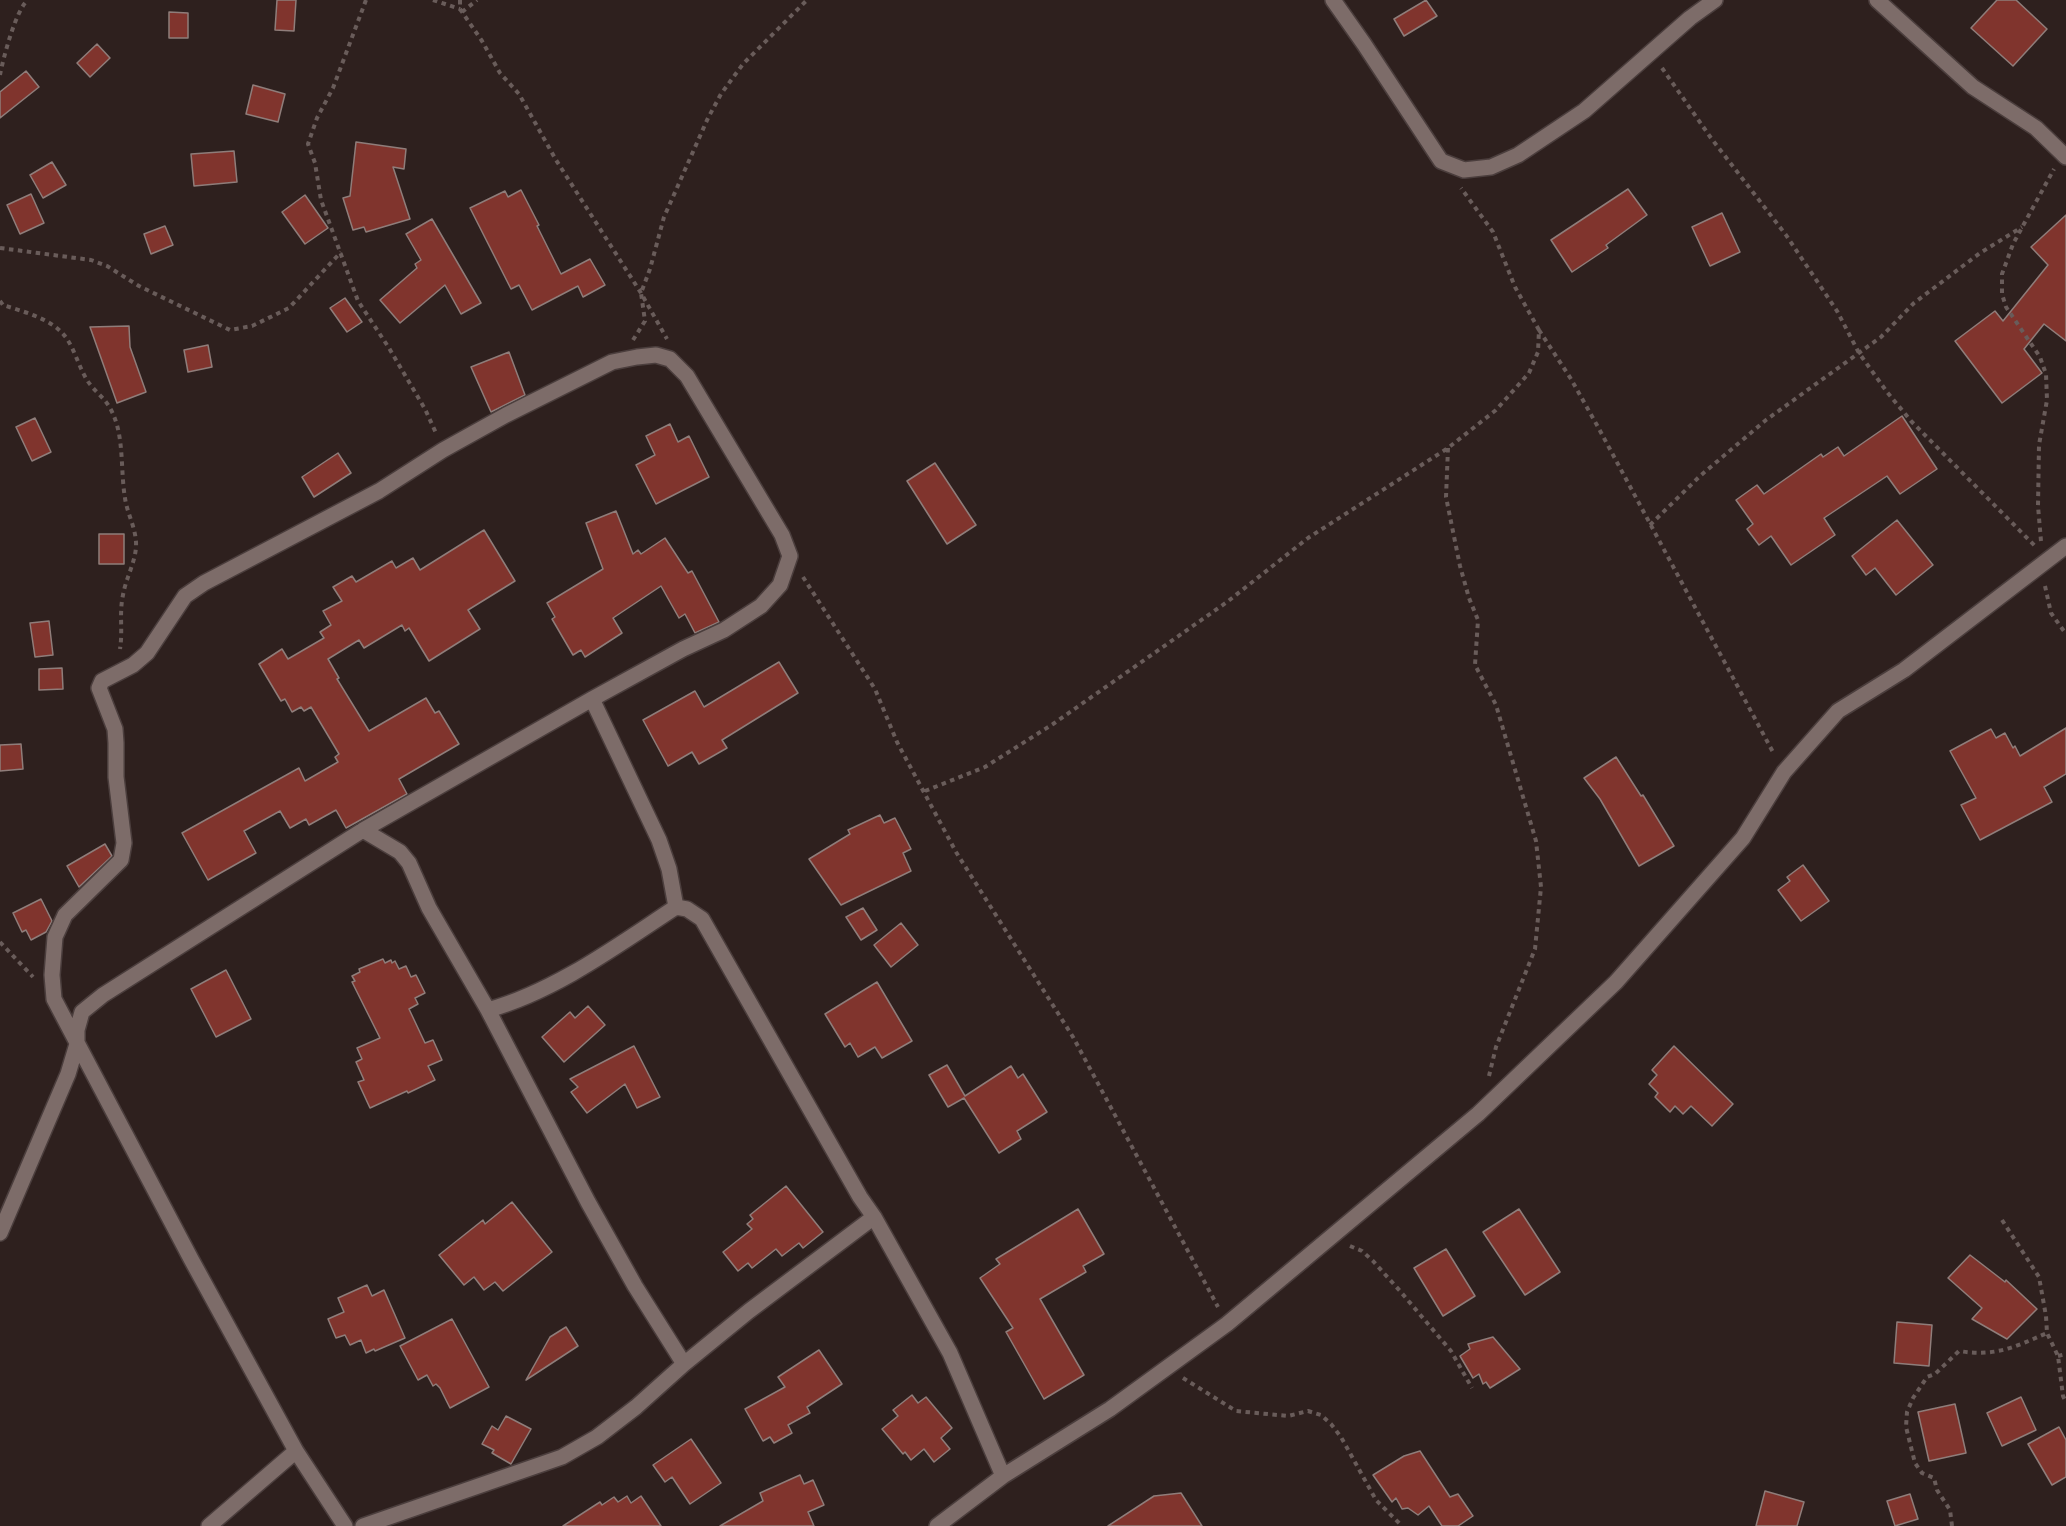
<!DOCTYPE html>
<html>
<head>
<meta charset="utf-8">
<style>
  body { margin:0 }
  canvas { display:block; background:#2e201e }
</style>
</head>
<body>
<canvas width="2066" height="1526"></canvas>
<script>
const c = document.querySelector('canvas').getContext('2d');
c.lineJoin = 'round';
function fill(path, color) {
  c.fillStyle = color;
  c.fill(path, 'evenodd');
}
function stroke(path, color, width, dash) {
  c.strokeStyle = color;
  c.lineWidth = width;
  c.lineCap = dash ? 'butt' : 'round';
  c.setLineDash(dash || []);
  c.stroke(path);
}
const building = new Path2D(`
  M277,0H296L294,31L275,30Z
  M1426,0L1437,16L1404,36L1394,19Z
  M1997,0H2016L2047,29L2013,66L1971,28Z
  M169,12L188,13V38H169Z
  M97,44L110,58L90,77L77,63Z
  M26,71L39,87L0,118V92Z
  M253,85L285,94L278,122L246,114Z
  M356,142L406,149L404,169L393,167L410,219L366,232L364,227L353,230L343,198L350,196Z
  M234,151L237,182L194,186L191,154Z
  M52,162L66,185L43,198L30,175Z
  M1628,189L1647,215L1606,245L1608,248L1572,272L1551,240Z
  M521,190L539,225L537,226L561,274L590,259L605,285L583,297L578,286L532,310L519,285L511,289L510,287L470,208L505,191L508,197Z
  M31,194L44,223L20,234L7,205Z
  M305,195L328,228L305,244L282,212Z
  M1722,213L1740,252L1710,266L1692,227Z
  M2066,215V341L2044,324L2024,349L2042,373L2002,403L1955,341L1995,311L2003,321L2048,265L2031,247Z
  M432,219L481,303L461,314L445,285L400,323L380,300L417,268L415,264L421,260L406,234Z
  M165,226L173,245L151,254L144,234Z
  M345,298L362,322L347,332L330,308Z
  M129,326L130,347L146,392L117,403L90,327Z
  M208,345L212,367L188,372L184,350Z
  M509,352L525,395L491,412L471,367Z
  M1902,416L1937,469L1900,494L1887,476L1824,518L1835,535L1791,565L1771,536L1759,545L1747,529L1753,524L1736,500L1757,485L1764,494L1821,454L1823,457L1838,447L1844,456Z
  M35,418L51,452L32,461L16,427Z
  M670,424L678,442L689,436L709,477L656,504L636,465L655,455L646,436Z
  M338,453L351,473L314,497L302,477Z
  M935,463L976,525L947,544L907,481Z
  M616,511L633,554L638,550L641,554L665,538L688,573L692,571L719,622L695,633L685,614L679,618L661,586L613,618L622,633L585,657L581,650L573,655L552,619L555,617L547,603L603,569L586,523Z
  M1897,520L1933,565L1896,595L1875,568L1866,575L1852,556Z
  M484,530L515,581L468,610L480,629L429,661L409,628L405,631L402,625L364,648L359,640L328,659L339,678L337,679L369,731L426,698L435,713L439,711L459,744L399,779L407,794L346,828L336,810L309,825L306,819L290,828L280,811L244,831L256,853L208,880L182,833L299,768L305,781L338,762L335,757L339,754L311,707L304,711L301,707L292,712L285,699L281,701L259,664L282,649L288,659L324,638L320,632L331,625L323,611L342,601L333,587L352,576L356,582L392,561L396,568L413,558L420,570Z
  M99,534H124V564H99Z
  M49,621L53,655L35,657L30,623Z
  M779,662L798,693L722,740L727,748L699,764L692,752L668,766L643,720L695,691L704,707Z
  M62,668L63,689L39,690V669Z
  M2066,728V774L2044,787L2052,802L1980,840L1961,805L1976,798L1950,751L1991,729L1996,738L2005,733L2013,748L2015,746L2020,756Z
  M21,744L23,769L0,771V745Z
  M1616,757L1641,796L1643,795L1674,846L1639,866L1600,799L1584,778Z
  M880,815L884,823L895,818L911,849L903,853L911,871L841,905L809,859L850,834L848,830Z
  M105,844L112,856L79,887L67,866Z
  M1803,865L1829,901L1801,921L1778,890L1790,881L1787,877Z
  M41,899L52,921L46,932L31,940L26,930L22,932L13,913Z
  M863,908L877,930L861,940L846,917Z
  M901,923L918,945L891,967L874,945Z
  M383,959L385,963L391,960L392,963L395,961L399,969L406,966L411,977L416,975L425,993L415,998L418,1004L409,1009L425,1043L433,1040L442,1060L428,1066L435,1080L408,1093L407,1091L370,1108L358,1082L364,1080L356,1062L362,1059L357,1048L380,1038L352,982L355,981L352,976L360,972L359,969Z
  M226,970L251,1019L216,1037L191,989Z
  M877,982L912,1041L882,1058L875,1047L858,1057L850,1043L845,1047L825,1014Z
  M588,1006L605,1025L564,1062L542,1037L570,1012L575,1018Z
  M634,1046L660,1097L637,1108L625,1084L587,1113L571,1092L578,1087L570,1079Z
  M1674,1046L1733,1104L1712,1126L1691,1106L1683,1114L1675,1106L1670,1112L1655,1097L1658,1093L1649,1084L1657,1075L1652,1070Z
  M947,1065L965,1096L1011,1066L1018,1078L1023,1074L1047,1112L1017,1131L1021,1139L999,1153L964,1098L948,1107L929,1075Z
  M786,1186L823,1232L803,1248L799,1243L782,1256L776,1249L752,1268L748,1263L738,1271L723,1252L752,1229L747,1224L753,1219L750,1215Z
  M512,1202L552,1252L503,1291L495,1282L484,1290L474,1277L464,1285L439,1255L483,1220L485,1224Z
  M1078,1209L1104,1254L1083,1266L1086,1272L1040,1299L1084,1375L1044,1399L1006,1332L1013,1328L980,1278L1000,1264L996,1259Z
  M1519,1209L1560,1272L1525,1295L1483,1232Z
  M1446,1249L1475,1296L1443,1316L1414,1268Z
  M1970,1255L2005,1282L2006,1280L2037,1309L2007,1339L1972,1319L1982,1308L1948,1278Z
  M367,1285L372,1296L384,1290L405,1338L375,1351L374,1349L366,1353L361,1340L350,1345L345,1335L336,1338L328,1319L344,1312L338,1298Z
  M452,1319L489,1387L450,1408L440,1388L436,1384L433,1386L427,1375L418,1380L400,1346Z
  M1897,1322L1932,1325L1929,1366L1894,1363Z
  M566,1327L578,1346L526,1380L550,1337Z
  M1493,1337L1520,1369L1490,1388L1486,1382L1483,1384L1479,1374L1473,1378L1460,1356L1470,1349L1468,1344Z
  M819,1350L842,1384L807,1407L810,1413L788,1425L792,1433L774,1443L770,1437L763,1441L745,1409L785,1387L778,1377Z
  M912,1395L918,1403L926,1397L952,1428L941,1438L950,1449L934,1462L924,1449L911,1460L905,1452L903,1454L882,1429L898,1416L893,1410Z
  M2021,1397L2036,1430L2002,1446L1987,1413Z
  M1955,1404L1966,1453L1929,1461L1918,1412Z
  M506,1416L531,1429L511,1464L492,1453L494,1450L482,1444L492,1426L498,1430Z
  M2059,1427L2066,1440V1477L2052,1485L2028,1444Z
  M691,1439L721,1483L690,1504L672,1477L665,1482L653,1465Z
  M1420,1451L1450,1497L1458,1494L1473,1516L1458,1526H1442L1429,1506L1418,1515L1408,1508L1402,1509L1396,1498L1392,1502L1373,1475L1404,1456Z
  M800,1475L804,1484L813,1480L824,1505L808,1512L814,1526H720L763,1501L760,1493Z
  M1765,1491L1804,1502L1797,1526H1756Z
  M1181,1493L1202,1526H1108L1154,1496Z
  M1910,1494L1918,1519L1895,1526L1887,1501Z
  M627,1496L631,1503L641,1496L661,1526H563L600,1502L602,1505L614,1497L618,1502Z`);
const path = new Path2D(`
  M366,0L333,88L317,118L308,144L315,163L321,200L358,301L389,348L425,409L436,433
  M433,0L460,9
  M460,0V9L482,41L500,73L519,94L556,160L641,293L667,339
  M462,12L477,0
  M1662,68L1711,138L1786,235L1837,311L1859,353L1887,392L1911,421L2036,547
  M0,75C3,59 16,9 28,0
  M0,248L91,260L107,266L139,286L230,330L252,326L289,308L341,252
  M0,301L3,305C24,312 54,319 67,339C75,351 79,367 87,380C93,390 104,397 110,408C125,434 120,469 125,498C127,513 135,526 136,542C137,560 126,577 123,595C119,613 123,631 120,649
  M1539,330L1571,379L1598,427L1774,754
  M633,340L645,321L641,293L650,269L664,217L708,118L721,94L743,64L807,0
  M1448,448L1446,497L1460,566L1469,598L1478,620L1475,665L1496,705L1536,841L1541,887L1535,949L1496,1047L1489,1076
  M1650,525L1700,476L1766,420L1881,337L1914,303L1980,253L2022,227
  M2041,541L2038,506L2039,445L2047,400L2046,374L2040,357L2006,307L2002,294V274L2013,244L2054,169
  M803,577L875,689L897,742L956,852L1073,1037L1218,1307
  M2045,586L2051,613L2066,634
  M925,791L985,767L1053,724L1227,602L1308,538L1448,448L1496,410L1529,373L1538,352L1539,330L1515,287L1493,232L1461,188
  M0,942L33,977
  M2002,1220L2039,1277L2046,1316L2047,1333L2058,1356L2063,1396L2066,1402
  M1350,1246L1362,1251L1373,1261L1400,1291L1451,1351L1472,1388
  M2058,1356L2066,1354
  M1183,1378L1236,1411L1288,1416L1308,1411L1321,1415L1331,1424L1341,1437L1376,1500L1402,1526
  M1952,1526L1950,1510L1937,1490L1934,1478L1922,1473L1915,1463L1906,1427L1907,1412L1913,1398L1927,1377L1935,1374L1959,1351C1995,1357 2015,1347 2047,1333`);
const minor = new Path2D(`
  M1333,0L1364,44L1441,161L1464,170L1491,167L1518,155L1584,111L1690,18L1715,0
  M1877,0L1973,87L2036,128L2066,157
  M592,699L659,840L669,869L676,907
  M363,830L400,852L409,863L429,908L488,1010L588,1202L635,1286L684,1364
  M488,1010C556,991 618,945 676,907L687,909L702,919L860,1197L874,1217L950,1353L1003,1476
  M0,1233L68,1074L77,1044V1030L82,1012L103,995L363,830L592,699L683,649L724,630L761,606L780,585L790,556L782,535L687,376L670,359L656,355L637,357L612,362L506,415L443,450L379,491L204,583L185,596L147,653L133,665L102,681L99,688L115,729L116,743V777L124,843L121,860L65,915L55,937L52,975L54,999L191,1259L296,1451L345,1526
  M209,1526L296,1451
  M363,1526L562,1457L597,1437L636,1407L684,1364L749,1311L874,1217
  M937,1526L1003,1476L1110,1409L1227,1324L1478,1114L1616,982L1743,838L1784,772L1838,711L1904,670L2066,546`);
fill(building, '#80342d');
stroke(building, '#8f7d7a', 1.5);
stroke(minor, '#4b3e3d', 18);
stroke(path, '#695c5a', 4, [4.5, 4.5]);
stroke(minor, '#7d6c69', 15);
</script>
</body>
</html>
